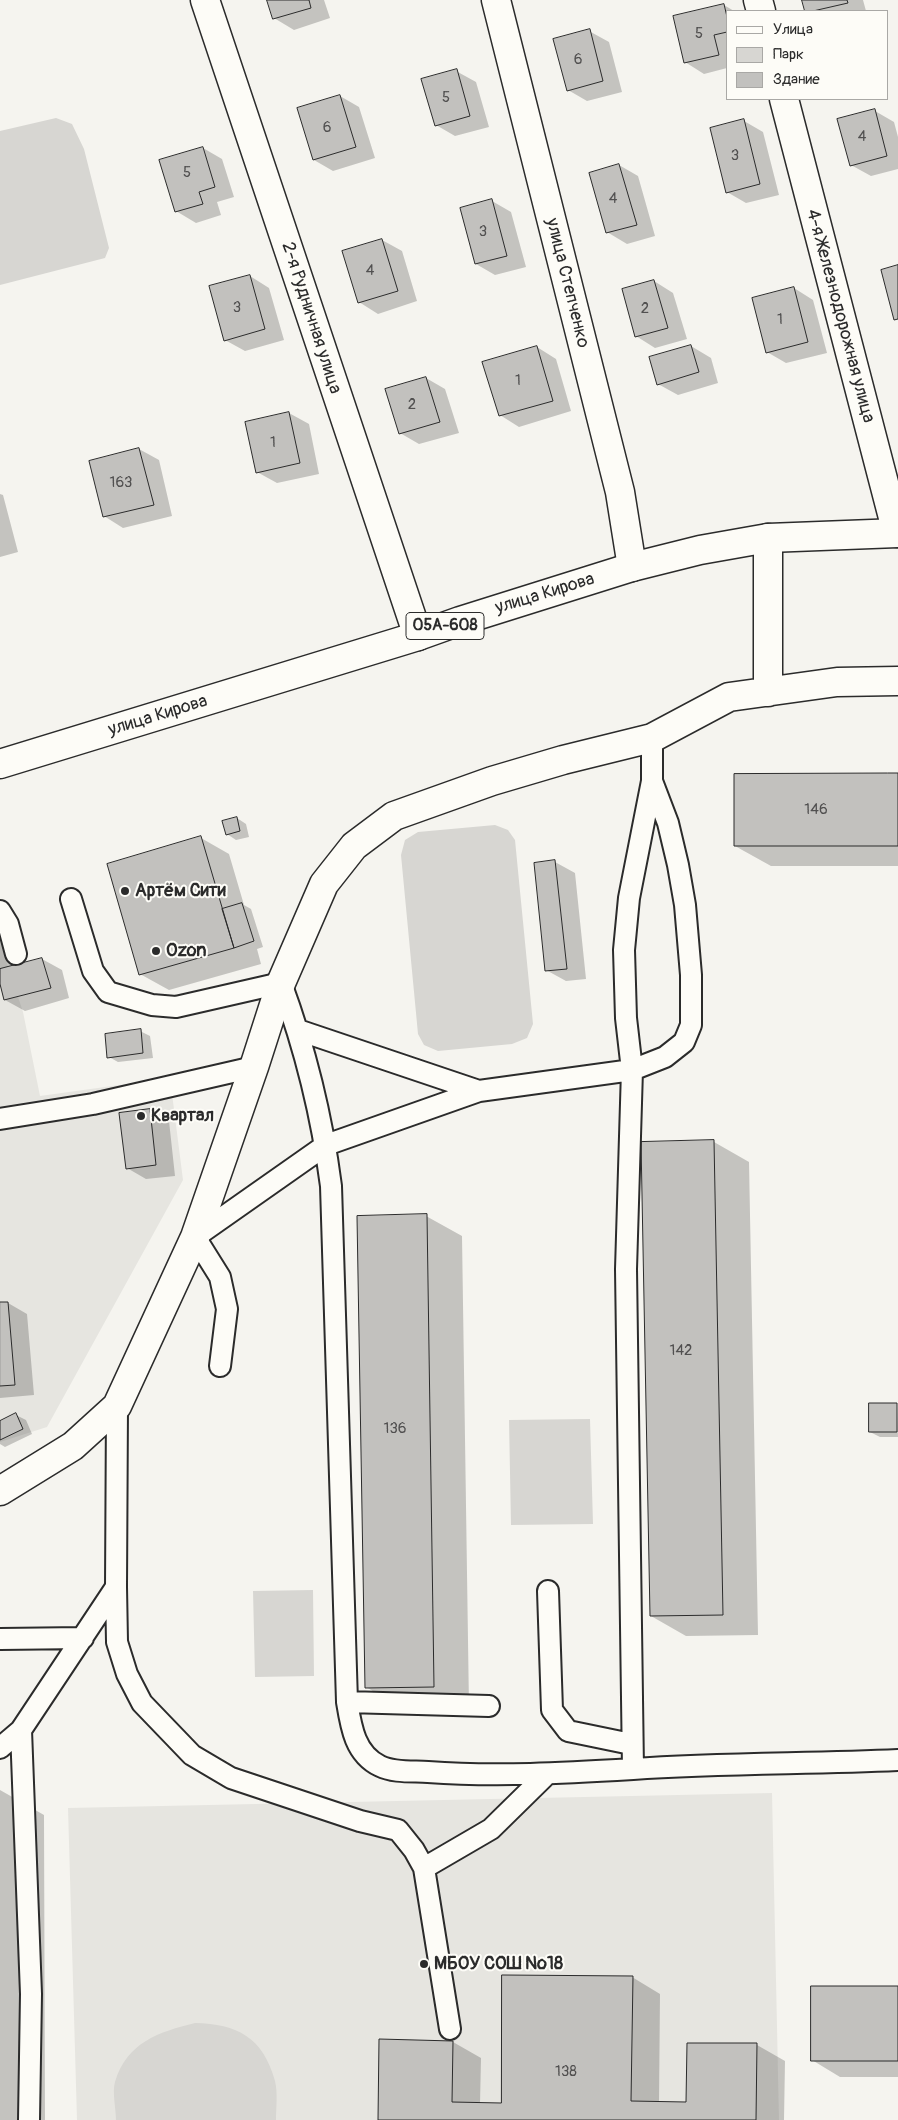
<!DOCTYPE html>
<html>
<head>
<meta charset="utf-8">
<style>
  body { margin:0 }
  #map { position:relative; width:898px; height:2120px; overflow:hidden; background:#f5f4ef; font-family:Pangolin,sans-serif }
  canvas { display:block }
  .legend { position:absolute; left:726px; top:10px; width:162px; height:90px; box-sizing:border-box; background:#fdfcf7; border:1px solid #a9a8a5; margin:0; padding:6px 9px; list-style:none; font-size:15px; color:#2b2b2b }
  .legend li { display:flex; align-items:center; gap:10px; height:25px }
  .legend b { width:25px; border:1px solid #a9a8a5 }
</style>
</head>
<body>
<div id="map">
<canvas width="898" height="2120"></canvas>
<ul class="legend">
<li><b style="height:6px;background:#fdfcf7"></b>Улица</li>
<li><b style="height:14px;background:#d7d6d2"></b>Парк</li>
<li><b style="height:14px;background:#c2c1be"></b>Здание</li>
</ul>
</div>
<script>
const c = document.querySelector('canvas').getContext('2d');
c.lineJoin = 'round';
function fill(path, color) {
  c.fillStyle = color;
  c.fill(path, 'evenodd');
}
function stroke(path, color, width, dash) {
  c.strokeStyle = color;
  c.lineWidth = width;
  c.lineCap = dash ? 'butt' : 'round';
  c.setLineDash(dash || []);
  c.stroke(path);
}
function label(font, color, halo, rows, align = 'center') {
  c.font = font + ' Pangolin,sans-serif';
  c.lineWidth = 4;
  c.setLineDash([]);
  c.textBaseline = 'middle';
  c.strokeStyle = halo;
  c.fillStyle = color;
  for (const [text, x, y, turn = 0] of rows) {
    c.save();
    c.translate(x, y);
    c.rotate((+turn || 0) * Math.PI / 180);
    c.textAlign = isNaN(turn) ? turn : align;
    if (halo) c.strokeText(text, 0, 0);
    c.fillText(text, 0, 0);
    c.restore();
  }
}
const built = new Path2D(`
  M0,942L23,1012L40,1096L170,1078L183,1180L47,1427L0,1442Z
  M772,1793L779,2120H77L68,1808Z`);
const green = new Path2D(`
  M56,118L72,124L84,149L109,248L105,258L0,285V131Z
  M495,825L508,830L515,840L533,1024L527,1038L512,1044L438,1051L424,1045L418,1034L401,855L405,840L418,832Z
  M590,1419L593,1524L511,1525L509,1420Z
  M313,1590L314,1676L255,1677L253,1591Z
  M195,2023C237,2024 263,2037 275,2081C278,2093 276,2108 276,2120H116C116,2109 112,2092 115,2082C127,2042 159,2032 195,2023Z`);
const shadow = new Path2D(`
  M268,0H324L330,18L294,30L274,18Z
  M804,0H863L866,11H806Z
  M724,5L734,11H727V68L704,74L685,62Z
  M589,31L609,42L622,92L587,101L568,90Z
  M456,71L476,82L489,127L455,136L436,125Z
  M340,96L359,107L375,158L333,171L314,160Z
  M875,111L894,122L898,137V169L871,176L851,165Z
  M744,121L763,132L779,195L746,203L727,192Z
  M203,148L222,159L234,197L217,202L221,215L196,223L176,211Z
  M619,165L638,176L655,236L627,244L607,232Z
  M492,201L511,212L526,267L495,275L476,264Z
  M382,240L402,251L417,301L378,314L359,302Z
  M250,276L269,288L284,340L245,351L225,340Z
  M654,281L673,293L687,339L655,348L636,336Z
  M794,288L813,300L827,353L786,363L767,352Z
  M691,346L711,358L718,383L678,395L658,384Z
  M537,347L556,359L571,411L519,427L500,415Z
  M426,378L445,389L459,433L419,444L400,433Z
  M289,413L309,424L319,474L277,483L257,472L246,423Z
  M139,449L159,460L172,516L123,528L104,516Z
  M0,494L3,495L18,552L0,557Z
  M898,774V866H771L735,846Z
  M237,818L246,824L249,837L236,840L227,834Z
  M201,838L229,854L244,905L251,909L263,947L257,949L261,964L169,990L140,974Z
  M555,862L575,873L586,979L566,981L546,970Z
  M0,930L6,934L16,966L42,959L62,970L69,998L25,1011L5,1000L0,985Z
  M140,1031L150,1036L153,1058L118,1062L109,1057Z
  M149,1110L169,1121L175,1176L146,1179L127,1168Z
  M714,1142L749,1162L758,1635L686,1636L651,1616Z
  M426,1216L462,1236L469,1707L402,1708L366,1687Z
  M8,1303L27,1314L34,1395L0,1398V1304Z
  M897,1404L898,1437H880L870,1432Z
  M16,1415L26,1420L32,1434L5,1447L0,1444V1422Z
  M0,1790L44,1815L45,2120H0Z
  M632,1977L660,1994L659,2103H687L757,2045L785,2061L784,2120H379L453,2042L481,2058L480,2104H502Z
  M898,1987V2077H840L812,2060Z`);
const building = new Path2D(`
  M267,0H309L311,8L273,19Z
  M802,0H847L848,3L813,11H805Z
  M724,4L727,17V32L714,35L719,55L684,63L673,16Z
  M590,29L603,81L567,91L553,39Z
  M457,69L470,116L435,126L421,79Z
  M340,95L356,147L313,160L297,108Z
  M875,109L887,156L850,166L837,119Z
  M744,119L760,184L726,193L710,128Z
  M203,147L215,187L199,192L203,204L175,212L159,160Z
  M619,164L637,225L606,233L589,173Z
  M492,199L507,256L475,264L460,208Z
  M382,239L398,291L358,303L342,251Z
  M898,265V319L894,320L881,270Z
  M250,275L265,329L224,341L209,286Z
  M654,280L668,328L635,337L622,289Z
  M794,287L808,342L766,353L752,298Z
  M691,345L699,372L657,385L649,357Z
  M537,346L553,401L499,416L482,362Z
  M426,377L440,422L399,434L385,389Z
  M289,412L300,463L256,473L245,422Z
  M139,448L154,505L103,517L89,461Z
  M888,773H898V846H734V774Z
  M237,817L240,831L226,835L222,821Z
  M201,836L234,948L139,975L107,864Z
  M555,860L567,969L545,971L534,863Z
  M242,903L254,941L234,948L222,909Z
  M42,958L51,988L4,1000L0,984V969Z
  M141,1029L143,1053L107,1058L105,1034Z
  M150,1109L156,1165L126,1169L119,1113Z
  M714,1140L723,1615L650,1616L641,1142Z
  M427,1214L434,1687L365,1688L357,1216Z
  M0,1302H8L15,1385L0,1386Z
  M869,1403H897V1432H869Z
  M16,1413L23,1429L0,1440V1421Z
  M502,1975L633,1976L631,2101L686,2102L687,2043H757L756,2120H378L379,2039L453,2041L452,2102L501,2103Z
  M811,1986H898V2061H811Z`);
const service = new Path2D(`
  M71,899L93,971L108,992L152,1005L176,1007L281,983C305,1048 322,1117 331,1186L347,1702C351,1727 355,1754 380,1766C394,1773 413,1771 428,1772C496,1777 565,1773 633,1769C721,1763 810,1764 898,1760
  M0,911L8,924L16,954
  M298,1030L479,1091L632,1070L665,1057L684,1042L691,1025V975L685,905L678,865L668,823L652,781
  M0,1119L93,1104L254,1067
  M220,1366L227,1309L220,1277L195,1237L326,1145L479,1091
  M116,1587L117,1642L127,1674L142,1703L192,1755L231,1778L360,1821L398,1830L414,1850L424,1868L450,2029
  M548,1591L552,1710L568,1731L631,1744
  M0,1639L83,1638
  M347,1702L489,1706
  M0,1748L21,1730
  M633,1769L626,1269L632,1070L626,1018L624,950L629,898L652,781V738
  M424,1868L491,1829L547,1774
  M29,2120L31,1994L21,1730L116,1587L117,1406`);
const minor = new Path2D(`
  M205,0L418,636
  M496,0L620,492L632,567
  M758,0L761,11
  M784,99L897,533
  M768,538V692
  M0,1491L73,1446L117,1406L195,1237L254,1067L281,983L324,884L354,846L394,816L492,781L563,760L652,738L729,697L837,682L898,681`);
const primary = new Path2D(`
  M0,764L418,636L460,621L632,567L700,550L768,538L898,533`);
const markers = [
  [125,891,5,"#2b2b2b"],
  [156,951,5,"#2b2b2b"],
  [141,1116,5,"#2b2b2b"],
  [424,1964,5,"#2b2b2b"]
];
const numberNames = [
  ["5",699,34],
  ["6",578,60],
  ["5",446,98],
  ["6",327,128],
  ["4",862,137],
  ["3",735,156],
  ["5",187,173],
  ["4",613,199],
  ["3",483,232],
  ["4",370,271],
  ["3",237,308],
  ["2",645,309],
  ["1",780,320],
  ["1",518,381],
  ["2",412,405],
  ["1",273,443],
  ["163",121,483],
  ["146",816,810],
  ["142",681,1351],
  ["136",395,1429],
  ["138",566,2072]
];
const shields = [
  [445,626,78]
];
const shieldNames = [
  ["05А-608",445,626]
];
const streetNames = [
  ["улица Степченко",567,283,76],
  ["4-я Железнодорожная улица",840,316,75],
  ["2-я Рудничная улица",311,318,72],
  ["улица Кирова",545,594,-17],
  ["улица Кирова",158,716,-17]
];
const poiNames = [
  ["Артём Сити",135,891],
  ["Ozon",166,951],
  ["Квартал",151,1116],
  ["МБОУ СОШ №18",434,1964]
];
fill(built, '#e6e5e0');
fill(green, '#d7d6d2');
fill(shadow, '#0003');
fill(building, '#c2c1be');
stroke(building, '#2b2b2b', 1);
stroke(service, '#2b2b2b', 24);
stroke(minor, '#2b2b2b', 31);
stroke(primary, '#2b2b2b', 31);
stroke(service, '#fdfcf7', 20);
stroke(minor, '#fdfcf7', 28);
stroke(primary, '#fdfcf7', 28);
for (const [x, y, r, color] of markers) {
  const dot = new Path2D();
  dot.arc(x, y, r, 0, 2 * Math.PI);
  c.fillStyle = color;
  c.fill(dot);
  stroke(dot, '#fdfcf7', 2);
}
label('15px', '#515050', null, numberNames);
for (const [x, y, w] of shields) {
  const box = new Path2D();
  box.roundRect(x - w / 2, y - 13.5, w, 27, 4);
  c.fillStyle = '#fdfcf7';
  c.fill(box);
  stroke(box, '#2b2b2b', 1);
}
label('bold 16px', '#2b2b2b', null, shieldNames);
label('18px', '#2b2b2b', '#fdfcf7', streetNames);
label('bold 18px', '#2b2b2b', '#fdfcf7', poiNames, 'left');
</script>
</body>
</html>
